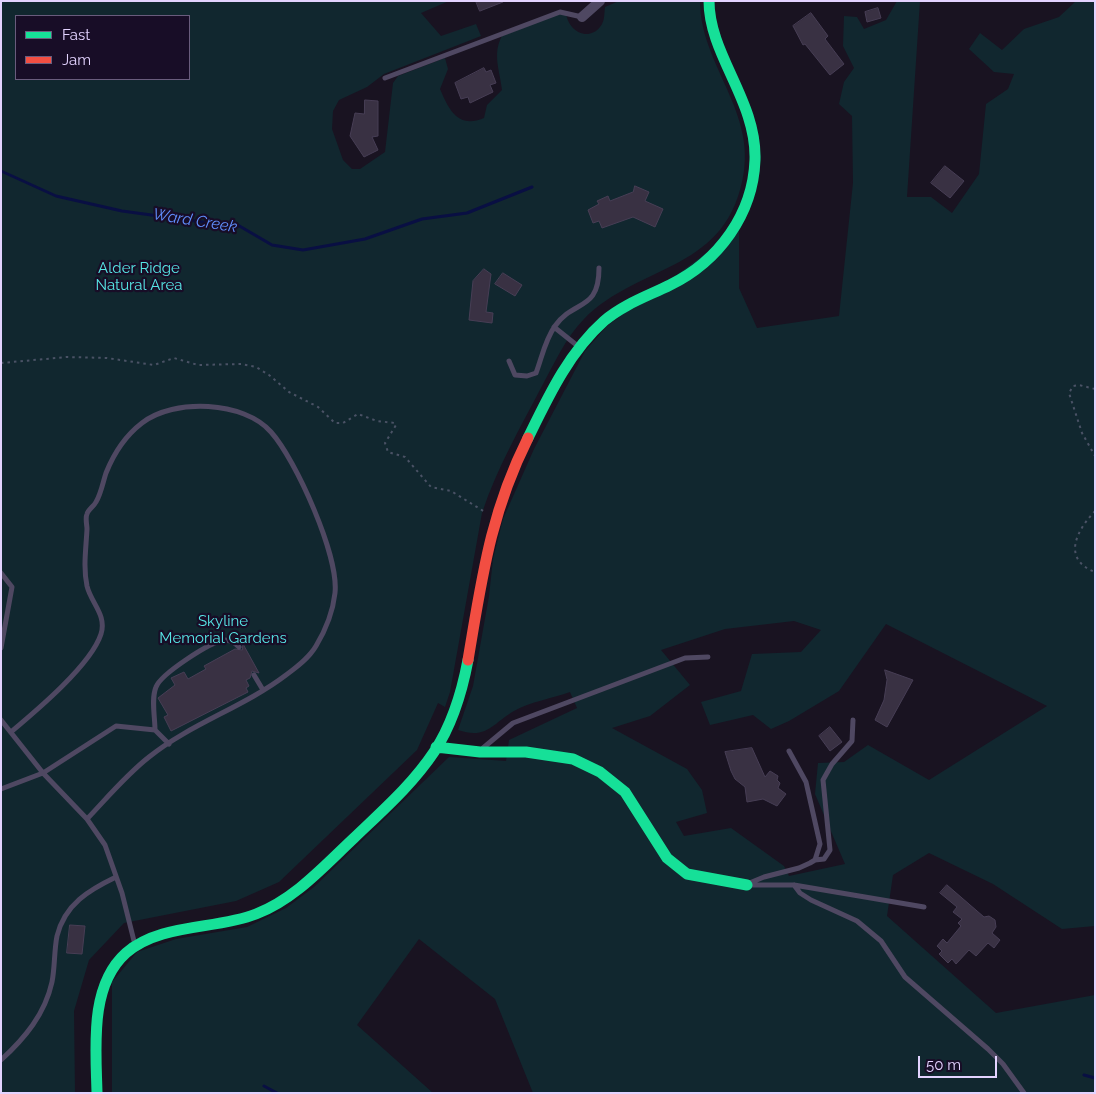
<!DOCTYPE html>
<html>
<head>
<meta charset="utf-8">
<style>
  body { margin:0 }
  #map { position:relative; width:1096px; height:1094px; overflow:hidden; background:#191321; font-family:Raleway,sans-serif }
  canvas { display:block }
  .frame { position:absolute; inset:0; border:2px solid #e3d3ff; pointer-events:none }
  .legend { position:absolute; left:15px; top:15px; width:175px; height:65px; box-sizing:border-box; background:#180d27; border:1px solid #695c7d; margin:0; padding:6px 9px; list-style:none; font-size:15px; color:#e3d3ff }
  .legend li { display:flex; align-items:center; gap:10px; height:25px }
  .legend b { width:25px; border:1px solid #695c7d }
  .scale { position:absolute; left:918px; top:1056px; width:79px; height:22px; box-sizing:border-box; border:2px solid #e3d3ff; border-top:0; padding-left:6px; font-size:15px; line-height:18px; white-space:nowrap; color:#e3d3ff; -webkit-text-stroke:4px #180d27; paint-order:stroke }
</style>
</head>
<body>
<div id="map">
<canvas width="1096" height="1094"></canvas>
<div class="frame"></div>
<ul class="legend">
<li><b style="height:6px;background:#16e098"></b>Fast</li>
<li><b style="height:6px;background:#f24e42"></b>Jam</li>
</ul>
<div class="scale">50 m</div>
</div>
<script>
const c = document.querySelector('canvas').getContext('2d');
c.lineJoin = 'round';
function fill(path, color) {
  c.fillStyle = color;
  c.fill(path, 'evenodd');
}
function stroke(path, color, width, dash) {
  c.strokeStyle = color;
  c.lineWidth = width;
  c.lineCap = dash ? 'butt' : 'round';
  c.setLineDash(dash || []);
  c.stroke(path);
}
function label(font, color, halo, rows, align = 'center') {
  c.font = font + ' Raleway,sans-serif';
  c.lineWidth = 4.5;
  c.setLineDash([]);
  c.textBaseline = 'middle';
  c.strokeStyle = halo;
  c.fillStyle = color;
  for (const [text, x, y, turn = 0] of rows) {
    c.save();
    c.translate(x, y);
    c.rotate((+turn || 0) * Math.PI / 180);
    c.textAlign = isNaN(turn) ? turn : align;
    if (halo) c.strokeText(text, 0, 0);
    c.fillText(text, 0, 0);
    c.restore();
  }
}
const green = new Path2D(`
  M1,1H449L421,13L441,36L476,24L481,36L384,74L367,87L339,100L333,111L332,129L343,160L352,169H360L385,152L393,83L398,76L445,58L448,69L440,89C449,110 458,129 484,118L487,105L502,90C500,71 492,54 502,36L566,11C566,29 587,43 600,27C605,21 604,14 605,7L619,1H700C700,62 753,108 744,171C729,273 640,262 584,319C566,337 554,364 542,386C520,428 497,468 482,513L450,692L445,707L438,703L417,750L279,882L236,901L124,923L89,960L74,1011L75,1093H1ZM16,16H189V79H16Z
  M897,1H920L907,197H931L952,213L979,174L986,104L1008,89L1014,74L994,72L969,49L980,33L1002,50L1024,29L1059,17L1076,1H1095V926L1062,929L993,884L929,853L893,875L887,916L996,1013L1095,995V1093H533L495,999L419,939L357,1025L433,1093H112V982L137,952L176,939L247,927L286,908L314,887L449,757L506,761L509,740L577,708L570,692C553,698 530,702 514,711C493,723 487,740 458,730L473,686L489,596L493,559L503,519L534,449L585,351L607,326L739,229V288L757,328L839,316L853,183L852,116L839,104L844,82L854,68L843,46L844,16L857,17L864,29L886,20ZM794,621L821,630L801,652L752,654L741,691L701,702L710,725L753,715L771,729L789,721L839,691L886,624L1047,706L929,780L868,745L844,762L818,763L815,794L845,864L789,876L784,866L731,828L684,836L676,822L707,813L702,790L687,769L612,728L650,716L690,685L661,650L725,629Z`);
const stream = new Path2D(`
  M1,171L56,196L122,211L210,223L236,224L272,245L303,250L365,239L422,219L467,213L532,187
  M1084,1075L1095,1078
  M264,1086L277,1093`);
const building = new Path2D(`
  M476,1H503V2L480,11Z
  M878,8L881,18L867,22L865,12Z
  M811,13L828,36L825,39L844,64L830,75L805,44L803,45L793,26Z
  M484,68L486,72L491,70L496,83L490,85L493,92L470,103L468,97L461,99L455,83Z
  M365,100L378,101V136L372,137L378,150L364,157L350,136L355,113L364,114Z
  M945,166L964,181L950,198L931,183Z
  M635,186L649,192L645,201L663,209L655,227L633,217L602,228L599,221L593,223L588,210L599,204L597,201L608,196L610,201L633,192Z
  M484,269L491,274L486,312L493,313L492,323L469,320L473,281Z
  M503,273L522,285L515,296L495,284Z
  M243,644L259,673L252,671L250,678L246,680L249,686L246,688L248,692L171,731L164,717L168,715L158,698L175,685L171,678L184,672L188,679L206,669L204,666L235,649L242,650Z
  M885,670L913,680L887,727L875,720L884,700L887,680Z
  M830,727L842,742L830,751L819,736Z
  M752,748L765,777L770,771L778,776L777,780L780,783L778,788L786,794L777,806L763,799L747,802L745,787L735,779L731,771L725,752Z
  M947,885L984,917L989,916L995,920L996,927L992,933L1000,940L994,948L988,943L976,956L969,950L956,964L952,959L948,963L939,954L942,951L937,946L943,939L947,943L961,926L958,923L962,919L953,912L957,907L940,893Z
  M70,925L85,926L82,954L67,953Z`);
const path = new Path2D(`
  M1,363L67,357L107,358L154,365L174,358L198,365L241,364L256,367L269,375L289,392L318,407L335,423H343L358,414L377,421L395,423L396,425L385,443L388,452L405,457L431,487L451,491L485,512
  M1095,389L1079,385L1073,386L1069,393L1082,433L1095,456
  M1095,511C1077,530 1061,559 1095,572`);
const lane = new Path2D(`
  M385,78L560,12L582,17
  M554,327L579,347
  M509,361L515,375L527,376L536,373C542,357 545,340 555,326C574,299 599,312 599,268
  M1,573L12,587L1,648
  M254,675L263,690
  M1,720L43,773L87,819L105,845L122,893L135,945
  M155,730C155,717 151,699 156,687C161,674 211,641 225,640C231,640 235,643 239,647
  M11,732C36,711 91,665 101,634C107,615 91,603 87,586C83,567 86,549 87,529C87,525 85,518 87,514C88,510 94,506 96,502C101,494 103,482 106,473C114,453 125,436 142,423C174,398 244,401 271,432C296,460 339,556 335,593C333,611 325,631 316,646C309,658 297,667 286,675C244,707 190,724 149,757C126,775 107,798 87,819
  M483,748L513,723L685,658L708,657
  M1,789L43,773L116,726L155,730L169,744
  M815,860L824,859L830,850L823,780L832,764L852,741L853,720
  M747,884L764,877L799,868L810,863L815,860L820,844L806,782L789,751
  M747,885H794L924,907
  M794,885L800,893L811,900L857,921L881,941L905,977L988,1049L1003,1064L1024,1093
  M1,1060C25,1038 45,1014 52,982C55,967 54,951 57,936C65,904 89,890 116,877`);
const street = new Path2D(`
  M582,17L600,1`);
const fast = new Path2D(`
  M528,438C548,397 569,352 604,321C624,304 648,296 670,285C719,261 753,214 755,160C757,101 709,55 709,1
  M436,747L480,752H526L573,759L600,772L625,792L667,858L687,874L747,885
  M97,1093C96,1048 89,986 126,953C161,923 215,930 256,914C295,899 324,866 354,838C382,811 412,785 434,752C452,725 462,692 468,660`);
const jam = new Path2D(`
  M468,660C482,578 490,514 528,438`);
const parkNames = [
  ["Alder Ridge",139,268],
  ["Natural Area",139,285],
  ["Skyline",223,621],
  ["Memorial Gardens",223,638]
];
const waterNames = [
  ["Ward Creek",195,221,9]
];
fill(green, '#11272f');
stroke(stream, '#090f43', 3);
fill(building, '#393143');
stroke(building, '#473e55', 1);
stroke(path, '#4a5265', 2, [2.5, 4]);
stroke(lane, '#4f4862', 5);
stroke(street, '#4f4862', 10);
stroke(fast, '#16e098', 11);
stroke(jam, '#f24e42', 11);
label('15px', '#57e7e6', '#180d27', parkNames);
label('italic 16px', '#6190ff', '#180d27', waterNames);
</script>
</body>
</html>
